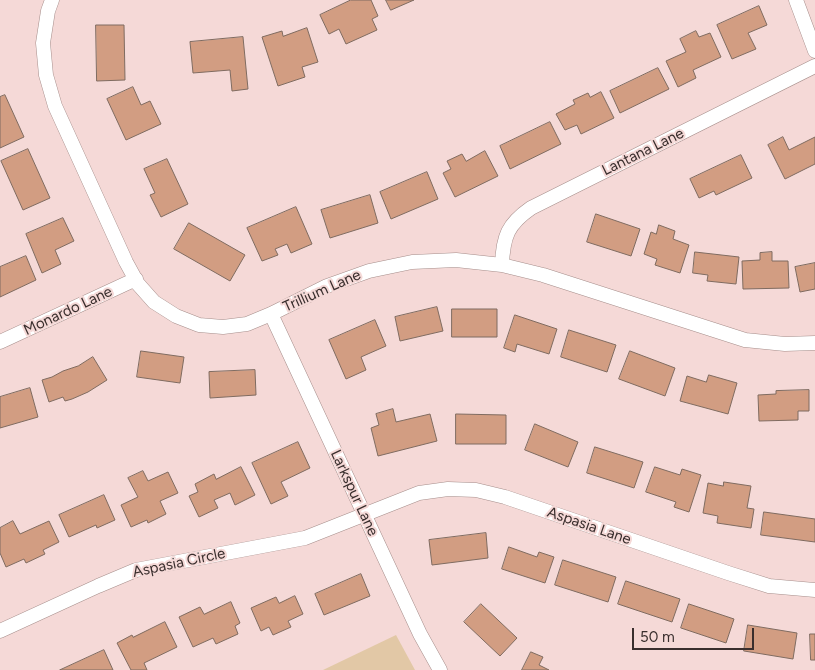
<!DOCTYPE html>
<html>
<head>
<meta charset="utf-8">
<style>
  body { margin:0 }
  #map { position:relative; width:815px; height:670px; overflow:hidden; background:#f5d9d7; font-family:Figtree,sans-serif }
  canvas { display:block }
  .scale { position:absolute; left:632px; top:628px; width:122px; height:22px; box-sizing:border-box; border:2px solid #392e2d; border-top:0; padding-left:6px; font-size:15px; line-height:18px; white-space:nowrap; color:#392e2d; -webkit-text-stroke:4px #f5d9d7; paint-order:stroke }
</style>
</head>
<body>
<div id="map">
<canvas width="815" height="670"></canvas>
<div class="scale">50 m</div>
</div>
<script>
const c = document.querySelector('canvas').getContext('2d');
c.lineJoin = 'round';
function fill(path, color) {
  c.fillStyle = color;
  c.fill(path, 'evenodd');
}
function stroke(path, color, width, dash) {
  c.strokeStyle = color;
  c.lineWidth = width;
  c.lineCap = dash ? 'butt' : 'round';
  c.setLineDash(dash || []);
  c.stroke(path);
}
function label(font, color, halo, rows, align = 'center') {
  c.font = font + ' Figtree,sans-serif';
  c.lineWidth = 4;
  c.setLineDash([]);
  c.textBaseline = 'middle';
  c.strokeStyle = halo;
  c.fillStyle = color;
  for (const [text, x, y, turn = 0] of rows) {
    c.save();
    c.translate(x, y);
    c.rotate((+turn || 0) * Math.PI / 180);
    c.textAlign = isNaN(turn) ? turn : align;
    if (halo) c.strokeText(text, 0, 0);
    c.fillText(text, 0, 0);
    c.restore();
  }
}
const green = new Path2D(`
  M396,635L415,670H323Z`);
const building = new Path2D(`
  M351,0H371L378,16L372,19L377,30L346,44L339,29L329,34L320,15Z
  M386,0H414L391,10Z
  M759,6L767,25L748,33L756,49L732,59L717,25Z
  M96,25H124L125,80L97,81Z
  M307,28L318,62L302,67L305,77L278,86L262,37L282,31L283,36Z
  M696,31L699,37L710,33L721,57L693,70L696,78L678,87L666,61L686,52L680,39Z
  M243,37L248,89L232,91L230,70L193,73L190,42Z
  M658,68L669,89L620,113L610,91Z
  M133,87L141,105L150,101L161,124L126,140L107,99Z
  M601,92L614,118L581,134L577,125L565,130L556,114L575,104L573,100L588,93L590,97Z
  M5,95L24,137L0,148V97Z
  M550,122L561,144L510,169L500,146Z
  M783,137L789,150L815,137V164L785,179L768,145Z
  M28,149L50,198L23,210L1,161Z
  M485,151L498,176L455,197L443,173L451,169L447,161L462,154L466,161Z
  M741,155L752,178L716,195L714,191L699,198L690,179Z
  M167,159L188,204L161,217L150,195L155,193L144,169Z
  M427,172L438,199L391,219L380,192Z
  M370,195L378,223L330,238L321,210Z
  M296,207L312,244L291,253L287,244L275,249L278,255L262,261L247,228Z
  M596,214L640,229L631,256L587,242Z
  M63,218L74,241L55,250L61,264L42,273L26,234Z
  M189,223L245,255L230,281L174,249Z
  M659,225L675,231L673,239L689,245L680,273L655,265L657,259L644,254L651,232L656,234Z
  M695,252L739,257L736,284L707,281L708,275L693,273Z
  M772,252V261H788L789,288L743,289L742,261L760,260V253Z
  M26,256L36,280L0,297V267Z
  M815,263V289L800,292L795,267Z
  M437,307L443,331L400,341L395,317Z
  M452,309H497V337H452Z
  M515,315L557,329L549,354L517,344L515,352L504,348Z
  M375,320L386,346L361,357L366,370L346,379L329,340Z
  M569,330L616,345L607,372L561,357Z
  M141,351L184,357L180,383L137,377Z
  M630,351L675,368L665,396L619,379Z
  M93,357L107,380L88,392L72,399L65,401L63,397L49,402L42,380L52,377L63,371L78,366Z
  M255,370L256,395L210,398L209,372Z
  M709,375L737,383L728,414L680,401L687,376L706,382Z
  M30,388L38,417L0,428V397Z
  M809,390V411H798V420L759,421L758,395L776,394V391Z
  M393,409L396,422L430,414L437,441L378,456L371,428L379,425L376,414Z
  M456,414L506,415V444H456Z
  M535,424L578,442L568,467L525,450Z
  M298,442L310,468L281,482L288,496L271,504L252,463Z
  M595,447L643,462L634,488L587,473Z
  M241,467L255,495L235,505L230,493L214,500L218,508L199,517L189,496L198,492L195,484L214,474L216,479Z
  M655,467L680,475L682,469L701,475L689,512L674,507L676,502L646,492Z
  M143,471L148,481L168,472L178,493L160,501L166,514L148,523L147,520L131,527L121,505L138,497L128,478Z
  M724,482L751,486L747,508L754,509L751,528L717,523L718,516L703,513L708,483L723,486Z
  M104,495L115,520L97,528L96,525L69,537L59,515Z
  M764,512L815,519V542L761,535Z
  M13,521L20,534L49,521L59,542L43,550L45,554L26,563L24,559L6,567L0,553V528Z
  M486,533L488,558L432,565L429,540Z
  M509,547L537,557L539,552L554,557L545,583L502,569Z
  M563,560L616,577L608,602L555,585Z
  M361,574L370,596L324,615L315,594Z
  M626,581L680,599L672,622L618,604Z
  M295,596L303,614L288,621L291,627L273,635L269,627L261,631L251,608L276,597L279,603Z
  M231,602L240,623L235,626L238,634L216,644L213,638L193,647L179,617L200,607L204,614Z
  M481,604L517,638L500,656L464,622Z
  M689,604L734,619L726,643L681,628Z
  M165,622L177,647L144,663L147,670H131L117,643L132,635L133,637Z
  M748,625L797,633L793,659L744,651Z
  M810,634H815V660H811Z
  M104,650L113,670H60Z
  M531,652L543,657L539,665L549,670H522Z`);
const minor = new Path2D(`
  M52,0L48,11L43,43L46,75L55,106L126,262L138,284L154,302L176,316L199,325L223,327L247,324L271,314L327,286L369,271L412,262L456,260L502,265L543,275L745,340L785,344L815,343
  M796,0L815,51
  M502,265C503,236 508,224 531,208L815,66
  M271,314L420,634L440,670
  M0,342L136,279
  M0,631L98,586L136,570L305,538L419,493L448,489L476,490L505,497L728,573L769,586L815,590`);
const streetNames = [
  ["Lantana Lane",643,152,-26],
  ["Trillium Lane",322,291,-24],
  ["Monardo Lane",68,311,-25],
  ["Larkspur Lane",354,493,65],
  ["Aspasia Lane",589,526,19],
  ["Aspasia Circle",179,563,-12]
];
fill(green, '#e2c8a6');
fill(building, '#d29d82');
stroke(building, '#7f6b60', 1);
stroke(minor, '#a68e8b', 15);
stroke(minor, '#fff', 14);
label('15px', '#392e2d', '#f5d9d7', streetNames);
</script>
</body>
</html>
